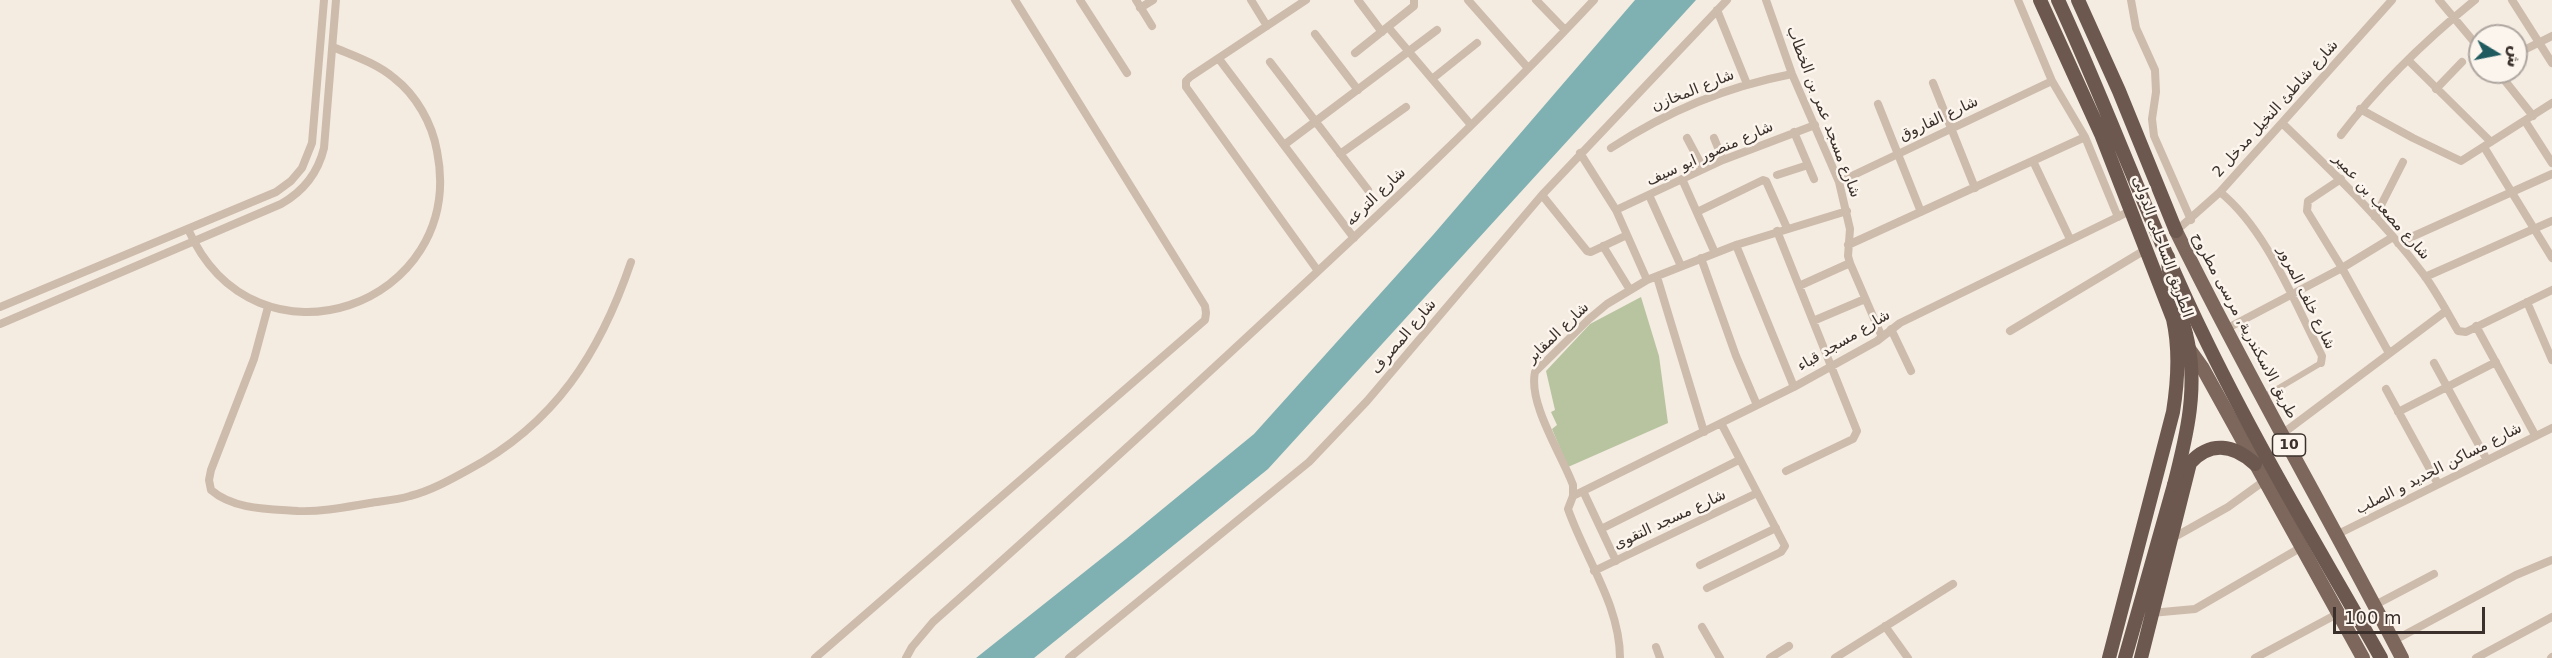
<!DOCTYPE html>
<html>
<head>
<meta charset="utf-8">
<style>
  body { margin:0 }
  #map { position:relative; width:2552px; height:658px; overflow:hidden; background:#f4ebe1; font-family:"DejaVu Sans","Noto Naskh Arabic",sans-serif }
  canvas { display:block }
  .north { position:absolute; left:2468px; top:24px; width:60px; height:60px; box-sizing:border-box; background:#fbf5ee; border:2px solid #aea6a0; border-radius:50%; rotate:100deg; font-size:16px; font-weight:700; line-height:24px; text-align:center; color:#3b302b }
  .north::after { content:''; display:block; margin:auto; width:21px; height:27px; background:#1f5a5e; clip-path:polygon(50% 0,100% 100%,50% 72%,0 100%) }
  .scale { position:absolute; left:2333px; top:607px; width:152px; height:27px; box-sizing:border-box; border:3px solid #3b302b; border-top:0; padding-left:8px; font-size:18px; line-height:21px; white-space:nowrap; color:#3b302b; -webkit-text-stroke:4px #fbf5ee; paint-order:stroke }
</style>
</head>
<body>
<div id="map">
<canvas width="2552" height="658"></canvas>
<div class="north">ش</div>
<div class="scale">100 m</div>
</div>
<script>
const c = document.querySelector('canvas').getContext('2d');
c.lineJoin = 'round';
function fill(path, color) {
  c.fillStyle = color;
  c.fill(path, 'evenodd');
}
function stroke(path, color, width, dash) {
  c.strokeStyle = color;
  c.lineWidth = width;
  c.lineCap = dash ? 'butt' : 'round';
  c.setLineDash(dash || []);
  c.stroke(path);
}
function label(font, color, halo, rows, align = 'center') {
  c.font = font + ' "DejaVu Sans","Noto Naskh Arabic",sans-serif';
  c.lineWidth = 5;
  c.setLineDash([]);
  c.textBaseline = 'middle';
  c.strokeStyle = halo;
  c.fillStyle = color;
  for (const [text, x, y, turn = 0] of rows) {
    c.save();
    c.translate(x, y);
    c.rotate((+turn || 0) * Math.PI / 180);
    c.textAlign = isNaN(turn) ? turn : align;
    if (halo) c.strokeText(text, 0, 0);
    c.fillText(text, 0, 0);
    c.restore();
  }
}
const green = new Path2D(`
  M1641,297L1659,356L1668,423L1568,467L1552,429L1557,425L1551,412L1555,410L1546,371L1590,324Z`);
const water = new Path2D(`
  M1635,0H1696L1268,469L1034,658H976L1126,539L1254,434L1433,235Z`);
const pedestrian = new Path2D(`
  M2262,398L2321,363`);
const minor = new Path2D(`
  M1080,0L1127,73
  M1136,0L1152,26
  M1251,0L1267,26
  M1306,0L1190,77L1186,81V87L1318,271
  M1358,0L1382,32
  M1468,0L1528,68
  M1536,0L1565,30
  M1766,0L1792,74L1839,182L1850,229L1848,256L1850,263L1882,337
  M2018,0L2052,81L2085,137L2118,217
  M2131,0L2136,28L2155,70L2156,92L2152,119L2154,136L2191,220
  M2439,0L2480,49
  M2512,0L2552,63
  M1140,8L1153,0
  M1717,10L1747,84
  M1388,27L1471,125
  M1315,34L1358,90
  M1355,53L1414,6V0
  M2516,54L2552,36
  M1219,59L1354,238
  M2408,60L2491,142
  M1270,62L1368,190
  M2498,72L2533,116
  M1432,79L1477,43
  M1933,83L1975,188
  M2436,89L2462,62
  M1878,104L1921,212
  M2360,109L2413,138L2461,161L2552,103
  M2525,121L2552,163
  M2282,123C2332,171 2382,219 2424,275C2437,293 2447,312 2458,331L2466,332L2552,290
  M1794,132L1814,179
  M2341,135C2379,85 2426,40 2475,0
  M1687,138L1703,168
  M1714,138L1723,160
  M1284,145L1437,30
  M2484,147L2552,258
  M1611,148C1668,111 1725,87 1792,74
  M1580,153L1616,210L1647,280
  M1340,154L1406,107
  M2033,161L2070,239
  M1777,175L1808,165
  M1682,179L1715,253
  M2341,179L2308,201L2307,211L2342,268L2389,353
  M1839,182L2052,81
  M2220,192C2267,230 2294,302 2322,356L2321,363
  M1542,195L1587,251L1591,252L1627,235
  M1649,195L1681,266
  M1616,210L1723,160L1815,125
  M1697,212L1763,180L1766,181L1787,228
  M2375,217L2403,162
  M188,229C255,381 468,306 437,151C432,123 416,95 394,78C376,63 354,56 333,47
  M1777,231L1857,431L1853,439L1786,471
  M2176,231L2220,192L2392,0
  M2398,243L2552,174
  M1736,245L1794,387
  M1848,245L2085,137
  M1603,246L1630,290
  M1701,258L1736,356L1757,405
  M1657,277L1704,432
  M2425,277L2552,221
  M1799,286L1850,263
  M2527,302L2552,360
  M0,307L276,192L291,181L302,168L312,143L324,0
  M268,307L254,359L211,470L209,480L211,490C234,510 270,509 298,511C322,512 346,507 370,503C383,501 397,500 410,496C430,491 450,480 468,470C555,424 600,353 631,262
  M1813,321L1865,299
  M0,324L281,204C304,191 318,173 324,148L336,0
  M2476,326L2535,435
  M1891,329L1911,371
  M2224,330L2342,268L2393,237
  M2010,331L2145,250
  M2434,363L2487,460
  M2386,389L2438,484
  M2398,412L2496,362
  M2282,434L2446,311
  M1583,491L1616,561
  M1573,496L1794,387L1877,341L1900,323L2130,211
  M1601,529L1739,460
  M2338,534L2552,428
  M2171,539L2228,507L2264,481
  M1700,565L1776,528
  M1594,571L1757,493
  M1707,588L1781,552L1785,546L1721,423
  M2375,605L2434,574
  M2151,613L2195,609L2300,548
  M1885,626L1908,658
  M1702,627L1720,658
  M2393,641L2516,575L2552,560
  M1656,647L1660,658
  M815,658L1205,320L1206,313L1205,306L1015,0
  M906,658L912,647L933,622C1048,520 1161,417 1274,312C1383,211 1492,109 1594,0
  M1069,658L1309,462L1367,401L1542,195L1727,0
  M1620,658C1620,605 1585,558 1568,509L1573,496V485C1562,455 1528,404 1535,372L1589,319L1607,304L1647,280L1736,245L1847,211
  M1770,658L1789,646
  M1835,658L1953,584
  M2255,658L2339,613
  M2476,658L2552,617
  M2551,658L2552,657`);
const primary = new Path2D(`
  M2176,231C2247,376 2328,515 2402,658
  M2187,346L2202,367L2363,658`);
const trunk = new Path2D(`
  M2040,0L2101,134L2173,319C2180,350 2178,381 2173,412L2109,658
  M2058,0C2108,108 2148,221 2200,328C2254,441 2319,549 2381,658
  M2078,0L2119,91L2176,231
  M2125,658L2174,485
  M2141,658L2190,463C2211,440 2234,445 2255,464`);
const trunkBridge = new Path2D(`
  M2168,257C2168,285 2180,307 2186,334C2199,385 2187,435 2174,485`);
const shields = [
  [2289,445,33]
];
const shieldNames = [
  ["10",2289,445]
];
const streetNames = [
  ["شارع المخازن",1693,91,-22],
  ["شارع شاطئ النخيل مدخل 2",2276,109,-48],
  ["شارع مسجد عمر بن الخطاب",1823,112,69],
  ["شارع الفاروق",1939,119,-25],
  ["شارع منصور ابو سيف",1710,154,-24],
  ["شارع الترعه",1376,197,-44],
  ["شارع مصعب بن عمير",2381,207,48],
  ["الطريق الساحلى الدولى",2162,247,70],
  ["شارع خلف المرور",2306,298,64],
  ["طريق الاسكندرية, مرسى مطروح",2244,326,62],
  ["شارع المقابر",1558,333,-44],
  ["شارع المصرف",1404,337,-50],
  ["شارع مسجد قباء",1844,341,-31],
  ["شارع مساكن الحديد و الصلب",2439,469,-27],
  ["شارع مسجد التقوى",1670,520,-25]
];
fill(green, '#b8c4a0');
fill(water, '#7fb0b2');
stroke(pedestrian, '#cdbbac', 6);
stroke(minor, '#cdbbac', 8);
stroke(primary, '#7d675c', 14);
stroke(trunk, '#6c584f', 14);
stroke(trunkBridge, '#6c584f', 14);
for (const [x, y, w] of shields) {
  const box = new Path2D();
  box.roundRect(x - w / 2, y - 11, w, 22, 4.5);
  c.fillStyle = '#fbf5ee';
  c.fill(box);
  stroke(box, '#3b302b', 1.5);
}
label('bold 14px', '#3b302b', null, shieldNames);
label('15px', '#3b302b', '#fbf5ee', streetNames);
</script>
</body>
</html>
